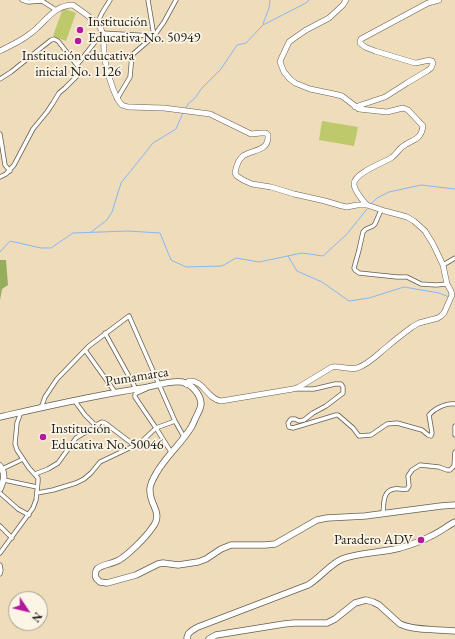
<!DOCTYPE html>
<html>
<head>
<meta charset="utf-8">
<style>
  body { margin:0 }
  #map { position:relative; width:455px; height:639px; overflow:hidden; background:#eedcba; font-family:"EB Garamond",serif }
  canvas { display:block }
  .north { position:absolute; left:8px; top:591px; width:40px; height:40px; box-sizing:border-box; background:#fcf5e5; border:1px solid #a29e95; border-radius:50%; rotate:125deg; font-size:11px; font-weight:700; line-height:16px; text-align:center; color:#1c1c1c }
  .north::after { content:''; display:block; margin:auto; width:14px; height:18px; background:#b5179e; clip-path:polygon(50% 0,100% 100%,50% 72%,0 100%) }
</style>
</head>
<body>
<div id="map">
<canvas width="455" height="639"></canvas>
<div class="north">N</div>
</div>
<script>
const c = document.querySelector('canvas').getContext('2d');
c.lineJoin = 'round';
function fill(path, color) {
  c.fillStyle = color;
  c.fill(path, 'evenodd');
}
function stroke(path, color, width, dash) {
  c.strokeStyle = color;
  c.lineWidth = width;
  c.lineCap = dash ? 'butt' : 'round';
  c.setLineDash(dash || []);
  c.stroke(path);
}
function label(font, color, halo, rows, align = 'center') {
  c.font = font + ' "EB Garamond",serif';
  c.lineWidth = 3.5;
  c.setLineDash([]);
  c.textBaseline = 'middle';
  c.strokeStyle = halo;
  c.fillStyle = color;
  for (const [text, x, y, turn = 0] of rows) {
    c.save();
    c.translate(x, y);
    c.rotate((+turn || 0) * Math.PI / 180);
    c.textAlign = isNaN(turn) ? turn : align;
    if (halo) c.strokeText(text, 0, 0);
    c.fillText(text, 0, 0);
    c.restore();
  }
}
const green = new Path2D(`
  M63,8L76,13L66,41L53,36Z
  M322,121L358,127L354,146L319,140Z`);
const forest = new Path2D(`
  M0,260H6L8,285L2,289L0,300Z`);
const stream = new Path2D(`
  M263,24L269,8L270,0
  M186,108L188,104L195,98L202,88L221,69L237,45L246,43L263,25L306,3L309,0
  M371,204L377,198L389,192L421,185L455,189
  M91,232L107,220L112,212L121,183L153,143L176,129L183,113
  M0,252L10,241L41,248H51L73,233L128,231L160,233L171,260L186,267L222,266L236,258L259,262L302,253L323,256L347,234L367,209
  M288,256L297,271L322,282L349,301L369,298L404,287L439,293L449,297`);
const street = new Path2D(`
  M22,0L28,2L42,1L56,10
  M97,24L102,13L110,0
  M105,58L132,55
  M77,65L102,33L154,36L148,0
  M0,79L11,72L51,40L54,39L58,41L80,69V73L65,88L59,93L53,103L47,112L33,129L14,165L6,174L0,177
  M117,99L130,77L132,55L154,36L164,22L176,0
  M0,134L5,165L10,171
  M381,210L375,224L373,226L366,229L363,232L359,250L354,268L355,270L359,273L397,277H407L421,284L436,285L447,284
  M443,265L455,258
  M105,333L136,389
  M85,350L115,392
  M146,389L135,394V397L156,428L171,452
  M296,389H314L335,384H341L343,387V393L326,406L313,413L304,420L299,421L295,419H291L288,423L289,427L293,428L336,415H338L353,428L359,436L371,435L387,424L397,423L422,430L428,435L431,436L432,433L429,415C435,408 446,403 455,404
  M41,408L45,397L57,379L89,346L129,316L175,421L184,437
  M94,426L102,422L105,423L134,445
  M455,426V435
  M2,469L23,459
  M35,474L48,469L58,463L76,438L94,427V424L85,415L74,400
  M4,480L37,487
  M0,493L18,509L29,515
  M37,493L53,490L76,483L84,479L91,473L100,462L140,443L156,428L175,421
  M383,514C384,505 382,491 394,489C398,488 402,490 407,489L409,486L408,476L412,470L420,465L439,467L447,470H450L454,466L455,452
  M0,526L12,538
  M0,553L33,508L36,500L38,482V478L29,468L17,450L15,444L17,423L21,412
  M0,565L1,570L0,574`);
const secondary = new Path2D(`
  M346,0L343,5L329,18L306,30L293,39L289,42L281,59L280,62L284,72L290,79L295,83L310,89L334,94L342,96L359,109L387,112L403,108L408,110L423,126C421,141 412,139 402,147C398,150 396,155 391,158C383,163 354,173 354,184C354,190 363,201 367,205
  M0,51C9,46 19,42 27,36C31,33 34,31 37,28C48,18 56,5 73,5C81,11 96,20 101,29C104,36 104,45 104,53C105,65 114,98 122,105L128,107L164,108L210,114L251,134L261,133H266L268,135C269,152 253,149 243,156C238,160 236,167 235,173L237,176L243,180L252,184L271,187L294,194L325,201L342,206L347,207L357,205H367L385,211L400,215L407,217L414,221L425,231L433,244L443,265L447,284L451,291L452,295L444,313L441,316L438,318L419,323L412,327C404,333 396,339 388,346C379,353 368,365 357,368C349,370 341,366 332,367L299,387L293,389L221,401C207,399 204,380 189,381L186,384
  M355,107L385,97L407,83L427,71L431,68L433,63L432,61C427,59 421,63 415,63L375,51L365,47L360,43V41L361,39L428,3L439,0`);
const primary = new Path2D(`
  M0,417C48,406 95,395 143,388C156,386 169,380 182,382C192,384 200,394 201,403C201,408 199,411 197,415C195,419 194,422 192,426C182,443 167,455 157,472C154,477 149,485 150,491C150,506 164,513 152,528C146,537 128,555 119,560C113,564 102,564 97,569C95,572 95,575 96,578L100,582L107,583L136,575L158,564L163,563L178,565L198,562L206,559L221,549L231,545H265L275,544L317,520L327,518L365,516L441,506L455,505
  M0,466C6,474 4,480 0,489
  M187,639C187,632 193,630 198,627L308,585C320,578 329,565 342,559C360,552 381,553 400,548C410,545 422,541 431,536C440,532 447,526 455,522
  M209,639L216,635L284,624L294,623H327L335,619L355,603L366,600L373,602L379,605L400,624C415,631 438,629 455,631`);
const markers = [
  [80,30,4,"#b5179e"],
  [78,41,4,"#b5179e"],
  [43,437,4,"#b5179e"],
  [421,540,4,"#b5179e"]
];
const poiNames = [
  ["Institución",88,22],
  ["Educativa No. 50949",88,38],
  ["Institución educativa",78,56,"center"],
  ["inicial No. 1126",78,72,"center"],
  ["Institución",51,429],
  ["Educativa No. 50046",51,445],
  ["Paradero ADV",413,540,"right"]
];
const streetNames = [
  ["Pumamarca",137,377,-9]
];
fill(green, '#bdc96a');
fill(forest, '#96ad5e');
stroke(stream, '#86b7f2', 1);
stroke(street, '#665f53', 5);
stroke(secondary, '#665f53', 6);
stroke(primary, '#665f53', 7);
stroke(street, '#fff', 3.5);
stroke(secondary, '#fff', 5);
stroke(primary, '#fff', 5.5);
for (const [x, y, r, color] of markers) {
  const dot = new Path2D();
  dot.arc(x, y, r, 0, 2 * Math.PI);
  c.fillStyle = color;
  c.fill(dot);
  stroke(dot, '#fcf5e5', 1.5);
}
label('14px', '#1c1c1c', '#fcf5e5', poiNames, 'left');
label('14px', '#1c1c1c', '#fcf5e5', streetNames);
</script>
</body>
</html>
